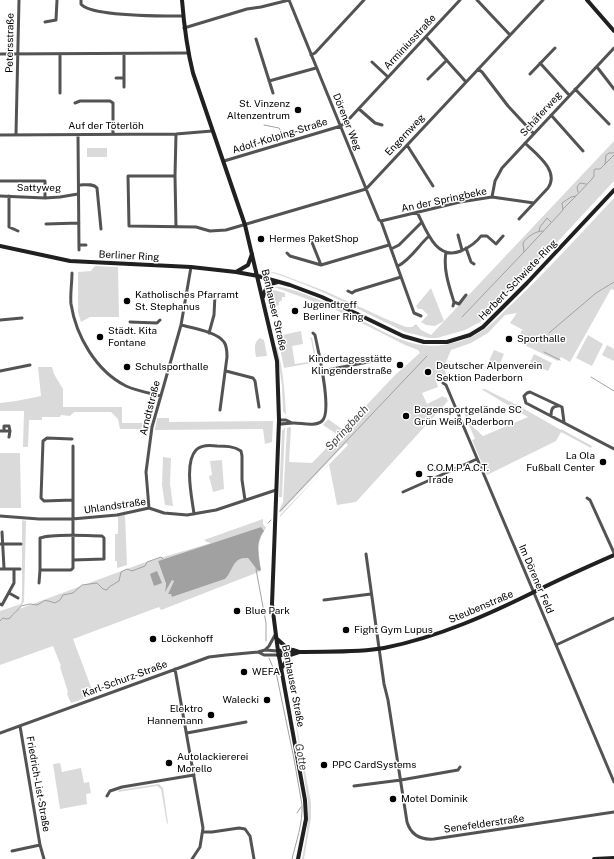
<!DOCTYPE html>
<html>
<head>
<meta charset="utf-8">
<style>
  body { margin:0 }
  canvas { display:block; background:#fff }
</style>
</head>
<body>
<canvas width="614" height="859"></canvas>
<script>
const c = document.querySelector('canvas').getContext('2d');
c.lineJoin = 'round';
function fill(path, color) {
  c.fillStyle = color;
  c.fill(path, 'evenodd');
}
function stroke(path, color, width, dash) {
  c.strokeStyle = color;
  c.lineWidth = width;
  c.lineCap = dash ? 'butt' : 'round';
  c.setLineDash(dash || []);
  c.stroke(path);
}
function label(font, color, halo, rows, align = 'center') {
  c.font = font + ' "Public Sans",sans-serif';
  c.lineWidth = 3;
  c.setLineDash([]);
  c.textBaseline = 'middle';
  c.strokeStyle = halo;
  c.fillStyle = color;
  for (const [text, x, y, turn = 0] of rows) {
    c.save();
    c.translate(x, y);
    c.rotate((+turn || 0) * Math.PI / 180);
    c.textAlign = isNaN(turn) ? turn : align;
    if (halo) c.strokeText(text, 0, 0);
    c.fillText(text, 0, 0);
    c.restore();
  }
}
const green = new Path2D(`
  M614,141V181L523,279L480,322L465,330L437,338H429L405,332C362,311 315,286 270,272H273L283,275L325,291L386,319L406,327H412L416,324L421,330L431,335Z
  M87,148H107V157H87Z
  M614,198V290L611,289L570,362L561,357L558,361L516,341L522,330L525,331L510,323L517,313L505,315L488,333L471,343L451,350L444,367L447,378L436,381L438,387L422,393L427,404L443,396L445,398L446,397L448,401L356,502L337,505L329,464L280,517V515L348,445L346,443L280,513L279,511L283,502L287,428L291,427L289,462L312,463L337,437L322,426L343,441L344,439L323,425L328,419L343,430L395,375L420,353L418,350L405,345L332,308L274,287C285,284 330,304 342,310C366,321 396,342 422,345C443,348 468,341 485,329C495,321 504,311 514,302C549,269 581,233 614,198Z
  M95,266L118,267L119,317H90L81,322L78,312V272L91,271Z
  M431,288L444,321L435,326L426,325L421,322L428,315L422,309H418L416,306Z
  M273,290L285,293V297H282V300L279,302V305L276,306L272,304L270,294L271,291Z
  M275,324H277L282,335L301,331L303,344L292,346L295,364L315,361L311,339L309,338H312L317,362L284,368Z
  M588,335L603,344L592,366L576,358Z
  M260,338L264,340L267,356L256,357C255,350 253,342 260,338Z
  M607,345L614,349V361L602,355Z
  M276,347H277C283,369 285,391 286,415L283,411L282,385Z
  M494,350L504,354L498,368L488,363Z
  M534,354L552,363L548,371L530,363Z
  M38,367H52L54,374L63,389V407H122V423H151L150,429H120L118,419L111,412H74L70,416L61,415L60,417H42V420H29L28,447H23L24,411H0V403L16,401L41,396Z
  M481,389H485L519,406L561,430V429L592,446L591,448L561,432L556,441L487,475L472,440L475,439L464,413H467L472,426L483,436L528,417C512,408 497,398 481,389Z
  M157,418H169V422L273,421L272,442L265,444L263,429L155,430Z
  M285,427L282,497H279L282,431Z
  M0,453H20L21,508H0Z
  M163,457L171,458L170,484L173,506L165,505L162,485Z
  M222,460L224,489L213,492L209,476L212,475L210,461Z
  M125,515L127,565L117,568V561H115V534H118V516Z
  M263,519V524L266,528C256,541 259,555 261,571L161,610L159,607L73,639L94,695L71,703L67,694L68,692L60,667L61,666L53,646L0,665V611L21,604L22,598V520L26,521L24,602L19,609L143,563L211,543L207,542L204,540ZM261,527L258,553L260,570L258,571L248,558C232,557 234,570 225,579L172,597V594H168L174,581L172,579L165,590L166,585L158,561Z
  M292,701L311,803V818L304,859H302C306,840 309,821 308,802Z
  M60,763L62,772L81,768L84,783L89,782L91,793L86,794L87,804L60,809L53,764Z
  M159,784L163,788L168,823L167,824L161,789L157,786L118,792L119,790Z`);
const water = new Path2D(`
  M261,527L264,531C255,542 259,557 261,570L258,571L248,558C232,557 234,570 225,579L172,597L171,594H168L174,581L172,580L165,592L166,584L158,561Z
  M157,571L162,583L154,586L150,574Z`);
const stream = new Path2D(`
  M264,125L279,128L282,133
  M605,164L606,155L609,153H614
  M578,192L577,187L580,183L586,184
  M563,209L576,196
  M539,231L540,227L547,218L551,222
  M524,252L563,210L562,203L571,197L576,196L592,179L594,176V170L595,169H600L614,155
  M462,317L524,252L523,243C527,237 535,231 543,231
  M549,333L596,293L614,282
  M544,352L560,360
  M591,377L614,391
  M280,511L427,356
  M268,523L271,520
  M256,569L266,623V641
  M0,621L3,618L7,619L10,618C13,613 18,611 21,606L30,604L37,605C47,600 42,599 55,603L60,600L63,595L73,593L82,585L97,583L103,589L107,590L109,587L119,581L121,572L127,569L132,571L145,566L147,562L161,557L163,559
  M269,658L277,677L294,759L302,805C303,823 296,842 292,859
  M297,813L301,807`);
const street = new Path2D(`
  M81,0V4C91,17 165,16 183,16
  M289,0L369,196L379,220L381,221L414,313L421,316
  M477,0L510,35
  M45,22L56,20L57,0
  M184,28L247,9L261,7L289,0
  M426,37L466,82
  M256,39L273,93
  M0,54L188,53
  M311,55L315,53L364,0
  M372,62L388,77
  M540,63L569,95
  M597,67L614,89
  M478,69L482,72L508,106L534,134
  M530,74L555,48
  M116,78H124
  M428,79L446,61
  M269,81L316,68
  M124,87V54
  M575,89L609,124
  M60,93V54
  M75,103L80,101H110L113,103V134
  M359,109L375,123L382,125
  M551,115L583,151
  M16,134L19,0
  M176,134L175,176H128L129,226L196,227L210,231L226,230L366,189L543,0
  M0,135L176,134L212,131
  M78,135L79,250
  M407,145L433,186
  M224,161L341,126L350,118L460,0
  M175,176L176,227
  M0,181H45V198
  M79,185C85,185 93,183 97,188L101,229
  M0,196L45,198L60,197L78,194
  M9,196V227L18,231
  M492,197L495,181L502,168L614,48
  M417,212C426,230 436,261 461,251C470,247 476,243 481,236H487L496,244L503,236
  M519,219L548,188C560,171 536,154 525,143
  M381,221L460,202L492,197L534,203
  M46,224L79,223
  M458,235L462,250
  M311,240L321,265
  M79,245H86
  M466,248L471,262L474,264
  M391,249L399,245L422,222
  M446,252C443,269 449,286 454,302L453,306
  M287,253L290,256L321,265L389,245
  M398,266C411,259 418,246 429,236
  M72,273C72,283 70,294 71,304C76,336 96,371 126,386C137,391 149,393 161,396
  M348,291L352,293L355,291L401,277
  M454,302L459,304L466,295
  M0,320L22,318
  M130,322L157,323L160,320
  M181,325C193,328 217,332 224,342C227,346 227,352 227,357L220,410
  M209,333L214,315L215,295
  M0,371L30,365
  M226,371L253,378L255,381L259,407
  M322,371L373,361L375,358
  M443,383L446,385L614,782
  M551,416C551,410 552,406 558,406
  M279,420H286L292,423
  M564,422L562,407L530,392L527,393L524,396L526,403L614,449
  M279,424C284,424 289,423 294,423C302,423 315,427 322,421C333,412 318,350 315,335L313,333
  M0,431H10L9,437
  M4,431V426H9L10,431
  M72,439L47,438L43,441L41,498L44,501L73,500
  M73,446C73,487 73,528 73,568L71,570H40V538C54,533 86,536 102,536L104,538V559L73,560
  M403,492L477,459
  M587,498L590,500L614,553
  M149,508L146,472L152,427L181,325L191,267
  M194,514C192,498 184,463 196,450C201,445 210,445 217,446C225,446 234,446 241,451L242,456V480L245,500
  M0,516L39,519H72L117,515L149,508L164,513L187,515L216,510L276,490
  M2,532L4,568
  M0,544H21
  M366,554L384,684L388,700L407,822C411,835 421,840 434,839L614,812
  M0,569H14V583L2,605L0,604
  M14,569H20
  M39,583L40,570
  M9,593L18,598
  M324,600L371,594
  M556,645L614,618
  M265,650L269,646L275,635
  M258,652L264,655H278
  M175,669L203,828L200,847L192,859
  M20,726L40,845L44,859
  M0,733L209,657L226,655L258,652L265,650L278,651
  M187,733L246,722
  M354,786L401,780L458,770L460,767
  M107,796L110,791L122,787L194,775
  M203,832H212L239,828L245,829L250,836L254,859
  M12,851L40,845`);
const secondary = new Path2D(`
  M182,0C184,25 187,49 193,73L245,225L277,361L279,420L272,604L278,651L305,800L306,819L298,859
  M587,0L614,31
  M0,246L70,261L191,267L236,272L258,276L290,285L322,297L403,336L424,342H447L470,335L483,327L527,283L614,190
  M236,272L248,265L252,254
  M263,297C265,288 269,284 278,282
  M276,638L286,647L292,650
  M278,651L293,650L299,652C327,651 356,653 384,648C439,637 490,614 540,589C564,577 589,566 614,555
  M278,655H290L299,652
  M281,669L290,655
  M594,859L614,858`);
const markers = [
  [298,110,4,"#000"],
  [261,239,4,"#000"],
  [127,301,4,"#000"],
  [295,311,4,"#000"],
  [100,337,4,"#000"],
  [509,339,4,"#000"],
  [400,365,4,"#000"],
  [127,367,4,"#000"],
  [428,372,4,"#000"],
  [406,416,4,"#000"],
  [603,462,4,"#000"],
  [419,474,4,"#000"],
  [237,611,4,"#000"],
  [346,630,4,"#000"],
  [153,639,4,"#000"],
  [244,672,4,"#000"],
  [267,700,4,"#000"],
  [211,715,4,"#000"],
  [169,763,4,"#000"],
  [324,765,4,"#000"],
  [393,799,4,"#000"]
];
const streetNames = [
  ["Arminiusstraße",410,42,-47],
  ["Petersstraße",10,43,-89],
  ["Schäferweg",541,114,-48],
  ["Dörener Weg",347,122,68],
  ["Auf der Töterlöh",106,126],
  ["Engernweg",405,135,-47],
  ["Adolf-Kolping-Straße",280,136,-17],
  ["Sattyweg",39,188],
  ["An der Springbeke",444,200,-12],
  ["Berliner Ring",129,256,3],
  ["Herbert-Schwiete-Ring",518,280,-46],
  ["Benhauser Straße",274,310,77],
  ["Arndtstraße",150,408,-76],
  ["Uhlandstraße",115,506,-8],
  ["Im Dörener Feld",536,579,67],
  ["Steubenstraße",481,607,-23],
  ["Karl-Schurz-Straße",125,679,-20],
  ["Benhauser Straße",293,686,79],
  ["Friedrich-List-Straße",38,784,80],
  ["Senefelderstraße",484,824,-8]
];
const poiNames = [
  ["St. Vinzenz",290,104,"right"],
  ["Altenzentrum",290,116,"right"],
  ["Hermes PaketShop",269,239],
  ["Katholisches Pfarramt",135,295],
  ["St. Stephanus",135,307],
  ["Jugendtreff",303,305],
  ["Berliner Ring",303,317],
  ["Städt. Kita",108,331],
  ["Fontane",108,343],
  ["Sporthalle",517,339],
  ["Kindertagesstätte",392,359,"right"],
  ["Klingenderstraße",392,371,"right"],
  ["Deutscher Alpenverein",436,366],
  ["Sektion Paderborn",436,378],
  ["Schulsporthalle",135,367],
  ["Bogensportgelände SC",414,410],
  ["Grün Weiß Paderborn",414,422],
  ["La Ola",595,456,"right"],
  ["Fußball Center",595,468,"right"],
  ["C.O.M.P.A.C.T.",427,468],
  ["Trade",427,480],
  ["Blue Park",245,611],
  ["Fight Gym Lupus",354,630],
  ["Löckenhoff",161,639],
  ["WEFA",252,672],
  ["Walecki",259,700,"right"],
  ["Elektro",203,709,"right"],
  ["Hannemann",203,721,"right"],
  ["Autolackiererei",177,757],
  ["Morello",177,769],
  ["PPC CardSystems",332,765],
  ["Motel Dominik",401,799]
];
const waterNames = [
  ["Springbach",347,428,-47],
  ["Gotte",301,757,79]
];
fill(green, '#dadada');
fill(water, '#a1a1a1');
stroke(stream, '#a1a1a1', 1);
stroke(street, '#535353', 3);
stroke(secondary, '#202020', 4);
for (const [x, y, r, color] of markers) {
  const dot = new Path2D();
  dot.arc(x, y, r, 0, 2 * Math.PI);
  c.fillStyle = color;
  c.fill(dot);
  stroke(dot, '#fff', 1.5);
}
label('10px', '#000', '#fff', streetNames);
label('10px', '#000', '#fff', poiNames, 'left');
label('italic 11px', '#424242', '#fff', waterNames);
</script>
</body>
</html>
